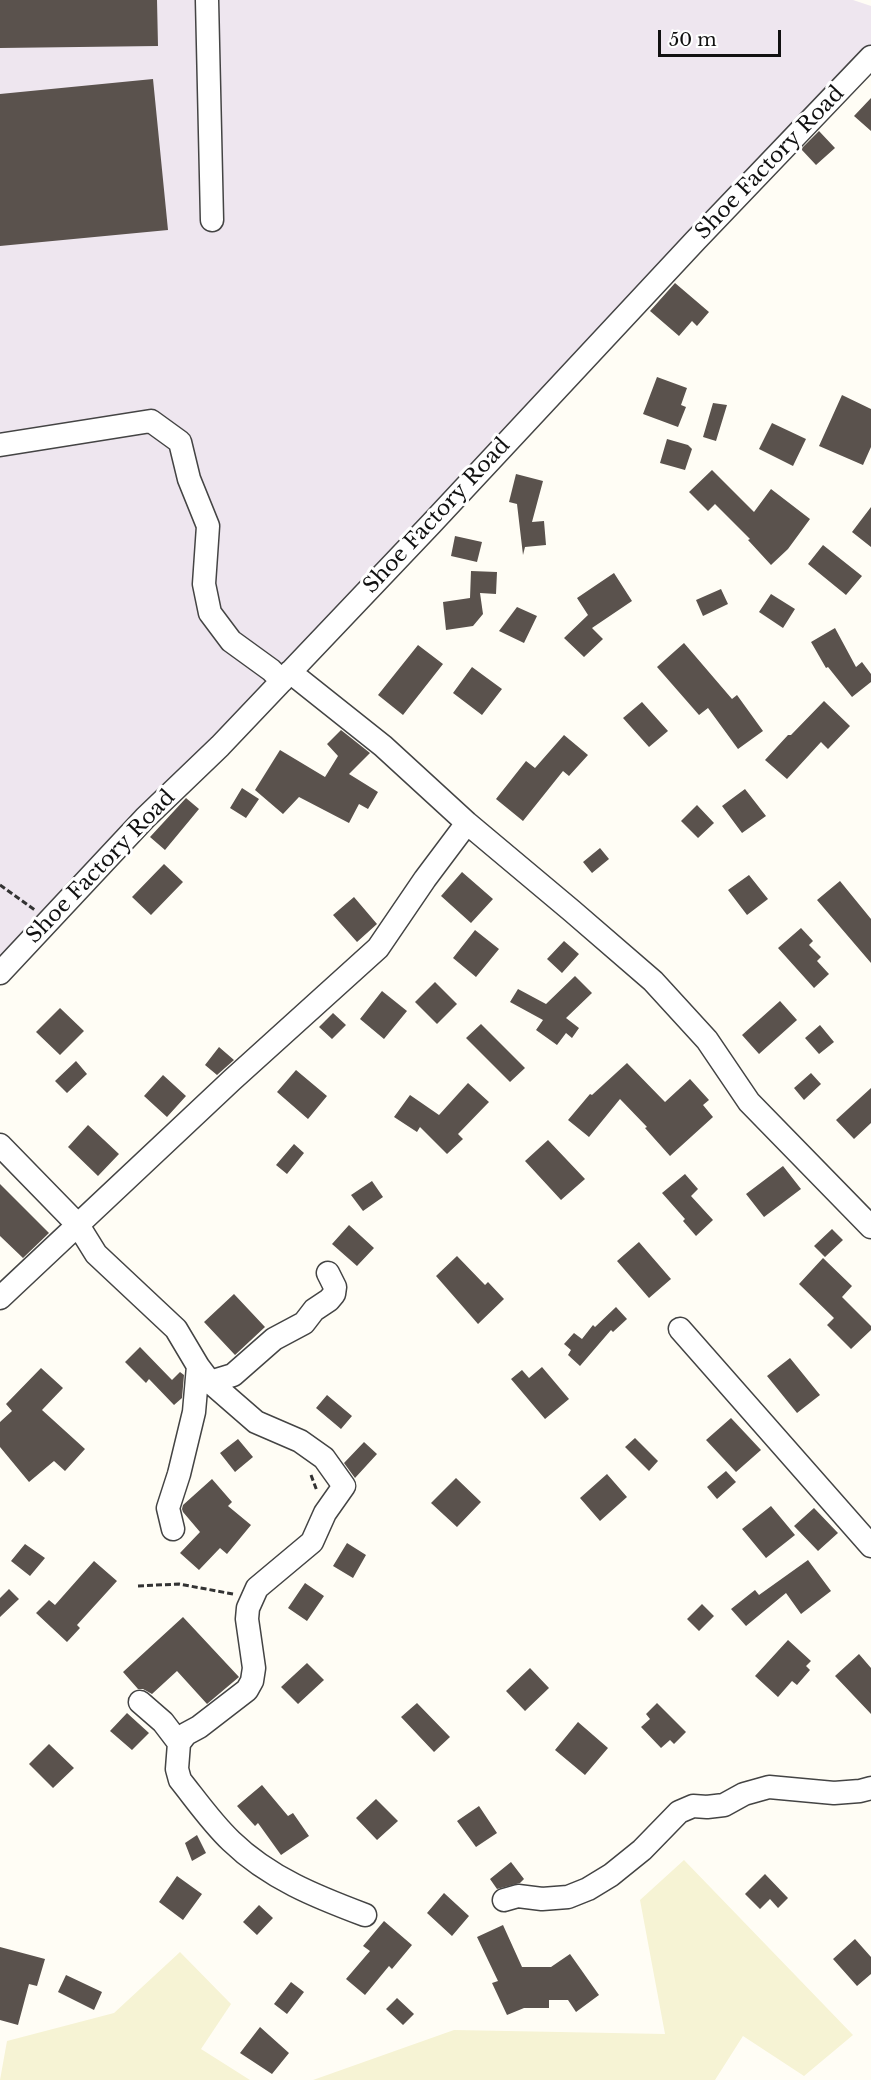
<!DOCTYPE html>
<html>
<head>
<meta charset="utf-8">
<style>
  body { margin:0 }
  #map { position:relative; width:871px; height:2080px; overflow:hidden; background:#fffdf5; font-family:"Libre Baskerville",serif }
  canvas { display:block }
  .scale { position:absolute; left:658px; top:30px; width:123px; height:27px; box-sizing:border-box; border:3px solid #111; border-top:0; padding-left:8px; font-size:18px; line-height:21px; white-space:nowrap; color:#111; -webkit-text-stroke:4px #fff; paint-order:stroke }
</style>
</head>
<body>
<div id="map">
<canvas width="871" height="2080"></canvas>
<div class="scale">50 m</div>
</div>
<script>
const c = document.querySelector('canvas').getContext('2d');
c.lineJoin = 'round';
function fill(path, color) {
  c.fillStyle = color;
  c.fill(path, 'evenodd');
}
function stroke(path, color, width, dash) {
  c.strokeStyle = color;
  c.lineWidth = width;
  c.lineCap = dash ? 'butt' : 'round';
  c.setLineDash(dash || []);
  c.stroke(path);
}
function label(font, color, halo, rows, align = 'center') {
  c.font = font + ' "Libre Baskerville",serif';
  c.lineWidth = 6;
  c.setLineDash([]);
  c.textBaseline = 'middle';
  c.strokeStyle = halo;
  c.fillStyle = color;
  for (const [text, x, y, turn = 0] of rows) {
    c.save();
    c.translate(x, y);
    c.rotate((+turn || 0) * Math.PI / 180);
    c.textAlign = isNaN(turn) ? turn : align;
    if (halo) c.strokeText(text, 0, 0);
    c.fillText(text, 0, 0);
    c.restore();
  }
}
const industrial = new Path2D(`
  M0,0H853L871,6V50L0,970Z`);
const farmland = new Path2D(`
  M684,1860L853,2035L804,2076L743,2036L715,2080H313L454,2030L665,2034L640,1900Z
  M180,1952L231,2004L201,2049L250,2080H0L7,2041L114,2013Z`);
const building = new Path2D(`
  M0,0H157L158,46L0,48Z
  M153,79L168,230L0,246V94Z
  M871,98V131L854,116Z
  M819,131L835,148L816,165L801,149Z
  M675,283L709,312L697,326L692,321L679,336L650,311Z
  M657,377L687,388L681,405L686,407L678,427L643,414Z
  M842,395L871,409V447L863,465L819,446Z
  M713,403L727,405L716,441L703,437Z
  M772,423L806,439L793,466L759,449Z
  M667,439L688,445L692,449L685,470L660,463Z
  M712,470L754,512L771,489L810,519L788,549L771,565L748,540L750,539L715,504L708,511L689,492Z
  M516,474L543,481L532,522L544,521L546,545L525,547L523,555L517,504L509,502Z
  M871,507V547L852,532Z
  M455,536L482,542L477,562L451,556Z
  M823,545L862,576L846,595L808,564Z
  M471,571L497,572L496,594L480,593L483,614L473,626L446,630L443,602L470,598Z
  M614,573L632,601L592,628L603,639L584,657L564,638L588,615L577,598Z
  M721,589L728,604L703,616L696,600Z
  M771,594L795,609L783,628L759,612Z
  M517,607L537,616L524,643L499,631Z
  M835,628L856,667L862,662L871,674V682L852,697L828,667L826,668L811,642Z
  M684,643L732,699L737,695L763,731L738,749L708,708L699,715L657,667Z
  M418,645L443,664L403,715L378,695Z
  M472,667L502,689L482,715L453,693Z
  M824,701L850,726L828,749L821,742L787,779L765,760L788,735H791Z
  M642,702L668,731L649,747L623,718Z
  M341,730L370,753L349,774L378,792L368,809L359,804L349,823L299,797L283,814L255,790L280,750L325,777L338,756L327,744Z
  M564,735L588,755L569,776L563,771L523,821L496,799L526,761L535,768Z
  M242,788L259,799L246,818L230,808Z
  M745,789L766,816L742,833L722,806Z
  M186,798L199,809L165,850L150,837Z
  M697,805L714,823L698,838L681,821Z
  M600,848L609,859L592,873L583,862Z
  M164,864L183,882L151,915L132,897Z
  M462,872L493,899L471,923L441,896Z
  M749,875L768,899L747,915L728,890Z
  M840,881L871,919V963L817,900Z
  M354,897L377,924L357,942L333,915Z
  M801,928L813,941L809,945L821,957L817,961L829,974L814,988L778,948Z
  M475,930L499,949L476,977L453,958Z
  M564,941L579,954L562,973L547,959Z
  M575,976L592,993L566,1018L579,1028L572,1038L566,1033L557,1045L536,1030L543,1020L510,1002L518,989L546,1004Z
  M435,982L457,1004L437,1024L415,1002Z
  M382,991L407,1011L384,1039L360,1019Z
  M780,1001L797,1020L759,1054L742,1035Z
  M60,1008L84,1031L60,1055L36,1032Z
  M333,1013L346,1025L332,1039L319,1027Z
  M481,1024L525,1068L510,1082L466,1038Z
  M820,1025L834,1042L819,1054L805,1038Z
  M219,1047L234,1060L217,1075L205,1065Z
  M76,1061L87,1074L67,1093L55,1081Z
  M627,1063L665,1102L690,1079L709,1100L703,1105L713,1117L670,1156L645,1128L647,1127L620,1099L589,1137L568,1120L590,1094L592,1095Z
  M296,1070L327,1096L308,1119L277,1092Z
  M811,1073L821,1084L804,1100L794,1088Z
  M163,1075L186,1096L167,1117L144,1096Z
  M468,1083L489,1102L458,1134L463,1139L447,1154L420,1127L417,1132L394,1117L410,1095L439,1115Z
  M871,1088V1123L854,1139L836,1120Z
  M88,1125L119,1154L98,1176L68,1147Z
  M548,1140L585,1179L561,1200L525,1161Z
  M294,1144L304,1153L287,1174L276,1165Z
  M783,1166L801,1189L764,1217L746,1194Z
  M685,1174L698,1189L691,1196L713,1220L696,1236L683,1221L685,1219L662,1193Z
  M372,1181L383,1197L363,1211L351,1195Z
  M0,1184L49,1233L23,1258L0,1236Z
  M349,1225L374,1248L357,1266L332,1244Z
  M832,1229L843,1240L825,1257L814,1246Z
  M639,1242L671,1279L649,1298L617,1261Z
  M457,1256L485,1285L488,1282L504,1299L478,1324L436,1276Z
  M823,1258L852,1286L842,1297L871,1326V1330L851,1349L827,1325L834,1318L799,1284Z
  M234,1294L265,1327L235,1355L204,1322Z
  M616,1307L627,1319L613,1332L611,1330L580,1366L568,1355L571,1350L564,1344L574,1333L582,1339L593,1325L595,1327Z
  M140,1347L172,1380L180,1372L184,1375L182,1398L174,1405L149,1379L146,1383L125,1362Z
  M790,1358L820,1395L797,1413L767,1376Z
  M542,1367L569,1399L545,1419L511,1379L522,1370L529,1378Z
  M41,1368L63,1388L42,1410L85,1449L65,1471L54,1461L29,1482L0,1447V1422L12,1411L6,1404Z
  M327,1395L352,1416L341,1429L316,1408Z
  M731,1418L761,1450L736,1472L706,1440Z
  M635,1438L658,1461L649,1471L625,1447Z
  M238,1439L253,1457L235,1472L220,1453Z
  M364,1442L377,1454L355,1478L344,1463Z
  M726,1471L736,1482L717,1499L707,1487Z
  M607,1474L627,1497L600,1521L580,1498Z
  M456,1478L481,1502L457,1527L431,1503Z
  M212,1479L232,1502L228,1506L251,1525L227,1554L220,1548L199,1570L180,1553L200,1532L183,1512L182,1509L183,1505Z
  M771,1506L795,1535L766,1558L742,1529Z
  M814,1508L838,1533L818,1551L794,1526Z
  M347,1543L366,1555L353,1578L333,1566Z
  M25,1544L45,1558L30,1576L11,1561Z
  M808,1560L831,1591L801,1614L786,1593L746,1626L731,1609L755,1590L759,1595Z
  M94,1561L117,1581L77,1625L80,1628L67,1642L36,1613L49,1600L55,1605Z
  M305,1583L324,1596L307,1621L288,1608Z
  M9,1589L19,1599L0,1617V1598Z
  M702,1604L714,1616L699,1631L687,1619Z
  M183,1617L239,1677L207,1704L177,1671L152,1694L143,1689H138L123,1672Z
  M788,1640L811,1661L806,1666L810,1670L797,1685L792,1681L778,1697L755,1676Z
  M859,1654L871,1668V1714L835,1676Z
  M307,1663L324,1680L298,1704L281,1687Z
  M530,1668L549,1688L525,1711L506,1691Z
  M417,1703L450,1737L434,1752L401,1717Z
  M657,1703L686,1732L674,1744L670,1740L661,1748L641,1727L650,1719L646,1714Z
  M127,1713L149,1733L132,1750L110,1731Z
  M578,1722L608,1748L585,1775L555,1750Z
  M49,1744L74,1768L53,1788L29,1764Z
  M262,1785L288,1816L293,1813L309,1836L281,1855L258,1823L255,1826L237,1806Z
  M376,1799L398,1821L377,1840L356,1818Z
  M479,1806L497,1833L476,1847L457,1821Z
  M197,1835L206,1853L192,1861L185,1843Z
  M511,1862L524,1879L520,1883L497,1889L490,1879Z
  M765,1874L788,1898L778,1908L770,1899L760,1909L745,1894Z
  M177,1876L202,1894L183,1920L159,1902Z
  M444,1893L469,1916L452,1936L427,1913Z
  M259,1905L273,1918L257,1935L243,1922Z
  M384,1921L412,1945L392,1969L389,1966L365,1995L346,1979L370,1951L363,1946Z
  M503,1925L522,1967H551L570,1954L599,1995L576,2012L568,2000H549V2008H524L507,2015L492,1983L498,1981L477,1937Z
  M855,1939L871,1957V1974L857,1986L833,1959Z
  M0,1947L45,1959L37,1986L29,1984L18,2025L0,2020Z
  M66,1975L102,1992L94,2010L58,1992Z
  M291,1982L304,1992L287,2014L274,2004Z
  M397,1998L414,2014L403,2025L386,2009Z
  M260,2027L289,2053L272,2074L240,2053Z`);
const path = new Path2D(`
  M0,885L35,910
  M311,1475L317,1491
  M138,1586L179,1584L233,1594`);
const minor = new Path2D(`
  M207,0L212,220
  M0,445L151,421L180,442L189,479L208,526L204,584L210,613L231,641L271,670L282,681
  M290,672L383,746L467,823L572,911L653,981L707,1040L749,1102L871,1227
  M0,973L145,818L220,746L431,524L695,241L871,57
  M0,1145L78,1225L96,1254L176,1329L198,1366L210,1382L256,1422L300,1441L324,1458L344,1486L325,1513L312,1542L257,1588L248,1608L247,1619L254,1668L252,1681L247,1690L199,1727L186,1734L179,1743L177,1769L180,1780C196,1800 212,1823 231,1841C269,1878 317,1897 365,1915
  M0,1298L232,1080L378,948L425,879L467,823
  M680,1329L871,1546
  M210,1382L233,1375L274,1339L304,1323L314,1310L329,1300L334,1294L335,1287L328,1273
  M173,1529L168,1508L179,1474L194,1412L198,1366
  M140,1702L163,1722L179,1743
  M504,1900L518,1896L542,1899L568,1897L588,1889L611,1875L642,1850L679,1812L693,1806L707,1807L724,1805L744,1794L769,1787L834,1793L860,1791L871,1788`);
const streetNames = [
  ["Shoe Factory Road",770,163,-46],
  ["Shoe Factory Road",437,516,-47],
  ["Shoe Factory Road",101,867,-46]
];
fill(industrial, '#eee6ef');
fill(farmland, '#f6f3d4');
fill(building, '#5a524d');
stroke(minor, '#444', 25);
stroke(path, '#333', 3, [6, 3]);
stroke(minor, '#fff', 22);
label('21px', '#111', '#fff', streetNames);
</script>
</body>
</html>
